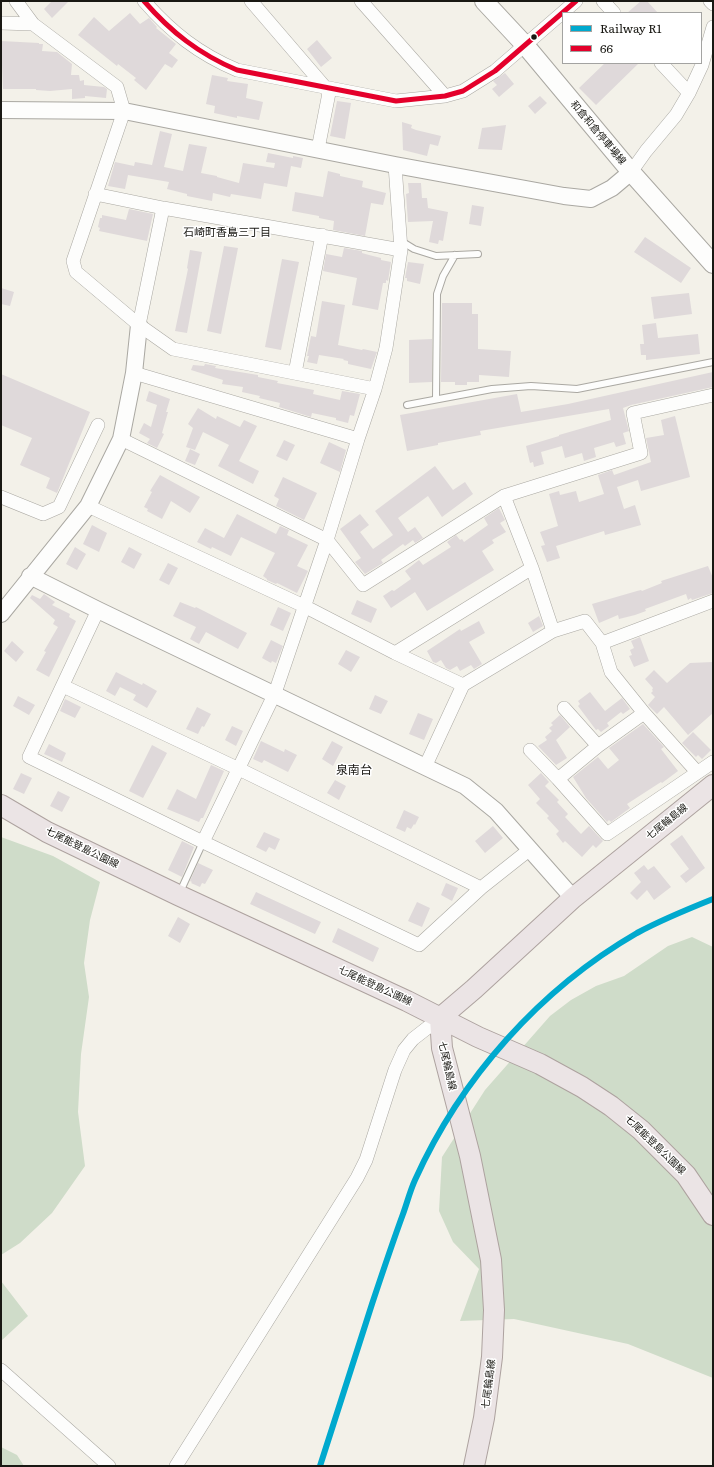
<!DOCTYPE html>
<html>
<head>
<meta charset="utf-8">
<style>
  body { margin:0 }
  #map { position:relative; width:714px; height:1467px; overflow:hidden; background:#f3f1e9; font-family:Literata,serif }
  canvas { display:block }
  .frame { position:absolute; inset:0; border:2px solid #191813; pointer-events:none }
  .legend { position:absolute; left:562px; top:12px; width:140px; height:52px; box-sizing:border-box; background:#fff; border:1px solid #a3a3a1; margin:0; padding:5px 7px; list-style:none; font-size:12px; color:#191813 }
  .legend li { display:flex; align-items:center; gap:8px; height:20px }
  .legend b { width:20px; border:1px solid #a3a3a1 }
</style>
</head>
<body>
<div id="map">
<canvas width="714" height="1467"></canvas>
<div class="frame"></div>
<ul class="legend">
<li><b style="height:5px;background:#00a9ce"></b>Railway R1</li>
<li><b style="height:5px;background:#e4002b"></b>66</li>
</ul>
</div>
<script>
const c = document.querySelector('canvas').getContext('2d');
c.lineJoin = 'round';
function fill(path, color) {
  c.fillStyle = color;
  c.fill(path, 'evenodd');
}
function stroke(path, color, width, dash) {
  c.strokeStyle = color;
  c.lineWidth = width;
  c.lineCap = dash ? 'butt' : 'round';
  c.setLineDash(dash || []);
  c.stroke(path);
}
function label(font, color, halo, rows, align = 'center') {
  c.font = font + ' Literata,"Noto Sans JP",serif';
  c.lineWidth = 3;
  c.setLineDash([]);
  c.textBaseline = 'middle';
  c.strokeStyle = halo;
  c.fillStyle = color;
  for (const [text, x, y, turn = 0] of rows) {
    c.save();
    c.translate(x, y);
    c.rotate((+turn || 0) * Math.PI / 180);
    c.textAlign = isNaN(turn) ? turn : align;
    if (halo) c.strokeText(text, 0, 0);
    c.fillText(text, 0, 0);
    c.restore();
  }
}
const forest = new Path2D(`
  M1,837L53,856L100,882L90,920L84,963L89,997L81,1054L78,1112L85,1166L52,1213L20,1243L1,1255Z
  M692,937L713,947V1378L628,1344L514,1319L460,1321L479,1269L453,1242L439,1211L442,1157L485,1090L550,1016L571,1000L596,986L624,976L668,946Z
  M1,1281L28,1316L1,1341Z
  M1,1447L17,1455L24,1466H1Z`);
const building = new Path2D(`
  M52,1H69L52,18L44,9Z
  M641,1H647L658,13H627Z
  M130,13L140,24L149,18L157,27L156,28L176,44L169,53L178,60L172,68L165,64L146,90L134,80L136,78L118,64L117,66L78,35L94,17L109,31Z
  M317,40L332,58L321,67L307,49Z
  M1,41L39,43V44H43L42,51L57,52L72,64L71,75H79L80,81L84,80V85L104,87L107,89L106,98L85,96V98L72,99V89L50,91L36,90V89H3Z
  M605,63H639L596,105L579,88Z
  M505,73L514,84L499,97L492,89L497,85L493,81Z
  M212,75L228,78L227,81L248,84L246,98L263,102L259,120L237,116V118L214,113L215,106L206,104Z
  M540,96L547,103L535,114L528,106Z
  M337,101L351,103L345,139L330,136Z
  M402,122L412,125L411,128L416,130L441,136L438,146L430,144L427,156L403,150Z
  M506,125L502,150L478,149L482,128Z
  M160,131L172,134L164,167L183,171L189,144L207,147L201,173L217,176V177L239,183L243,163L274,168L275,163L266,162L268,153L293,158V156L303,158L301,168L291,166L287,187L264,183L261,199L231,194L230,197L213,193L212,201L187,196V194L167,189L169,182L128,175L125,189L108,186L115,162L134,166L135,162L152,165Z
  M328,171L340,174V176L363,181L362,187L386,193L383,205L371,203L365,236L333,230L334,221L319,218V216L292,211L295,192L323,197Z
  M408,183H421L422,198H427L428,208L448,212L443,241L439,240L438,244L429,242L433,221L408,222L406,194L409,193Z
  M472,205L484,207L481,226L469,224Z
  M129,209L153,214L147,241L99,231L100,228L98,227L100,218H102V215L126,220Z
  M645,237L691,268L681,283L634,252Z
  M224,246L238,248L221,334L207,331Z
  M344,248L362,251V253L369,255L381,258V260L391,262L388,281L386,280V283H383L378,310L352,305L357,278L323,271L326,254L342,257Z
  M190,250L202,252L187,333L175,331L188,269L187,268Z
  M282,259L299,262L281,350L265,347Z
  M408,262L424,264L420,284L407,281V278H405Z
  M1,288L14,292L10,306L1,304Z
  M689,293L692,314L654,319L651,297Z
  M322,301L345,305L338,345L362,350L363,349L377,352L371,369L348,364V361L343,360L344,359L319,355L317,364L307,362L309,356H307L311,336L316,337Z
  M442,303H472V314H478V349L511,351L509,377L479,375V382H467V385H455V382H441Z
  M656,323L658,338L698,334L700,354L646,360V355H641L640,344H644L642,325Z
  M432,339V382L409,383V340Z
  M205,364L216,366L215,368L258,375V377L278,381L277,383L314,390L313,394L340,400L342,391L360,394L354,416L350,415L348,423L336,420V418L312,413L311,417L279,407L280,403L259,398L260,396L242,392L243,387L222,384L223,380L191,370L193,365L204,366Z
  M713,372V387L631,405L623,408L629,431L623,433L626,444L616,447L614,442L594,448L596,457L584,461L582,453L565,458L562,446L541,452L544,464L534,467L533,462L530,463L526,446L559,436V435L611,420L609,409L480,431L481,435L438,443V445L407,451L400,415L517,394L521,412L568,404Z
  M1,374L90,412L57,493L46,488L50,478L20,465L32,438L1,425Z
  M149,391L170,399L166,412H168L162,433L164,434L157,448L147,443L150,439L139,433L144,423L151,427L157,405L146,401Z
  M198,408L216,419L217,416L240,427L244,420L257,426L239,461L259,471L253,484L218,466L229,445L203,432L195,450L186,447L193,428L188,424Z
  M675,416L690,477L641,491L638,480L617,487L624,509L635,505L641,525L605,535L604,531L556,546L560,558L547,562L541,546L545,545L540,532L558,526L549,494L559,491L560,495L576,491L579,502L604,494L598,475L612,470L614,475L651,462L646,438L664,435L661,420Z
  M284,440L295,445L287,461L276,456Z
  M329,442L346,450L340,472L320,463Z
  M190,449L200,454L195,465L185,461Z
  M435,466L453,490L465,482L473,494L442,517L428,496L398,518L408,532L415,527L423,538L415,543L413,540L405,546L403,544L381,560L383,563L365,574L355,562L361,558L340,529L360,514L369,525L360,532L373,549L393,535L375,511Z
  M160,475L200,497L190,513L171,501L162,519L147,511L148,509L144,507L152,492L150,491Z
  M283,477L317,493L304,520L276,506L279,499L274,496Z
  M499,508L505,520L500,523L506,532L492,540L494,543L482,551L494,570L427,611L415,592L391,608L383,596L392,590L394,591L411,579L405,571L419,560L423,565L451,547L447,542L456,535L460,540L462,539L464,542L488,525L484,518Z
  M237,514L276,534L280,526L289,530L287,535L308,545L297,566L308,571L297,593L277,583L276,584L267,580V579L263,576L275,553L241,537L231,556L212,547L211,549L197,542L205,528L224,538Z
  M92,525L107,533L99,552L83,544Z
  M75,547L86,554L77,570L66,564Z
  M129,547L142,554L134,569L121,562Z
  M168,563L178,568L169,585L159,580Z
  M708,566L713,578V593L692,600L691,598L688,600L686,594L645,609L646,611L635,615L619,619L618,615L599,623L592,604L637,591L641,590L642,591L662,583L661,581Z
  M44,594L55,602L52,605L70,614L69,617L76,621L49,677L36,670L46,652L44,651L58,627L53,624L55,620L30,598L32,595L40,599Z
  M357,600L377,609L371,623L351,614Z
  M180,602L195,608L196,607L247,633L238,649L206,632L199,644L190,639L196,627L173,616Z
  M278,607L291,613L283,631L270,625Z
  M539,616L543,626L533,632L528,623Z
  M479,621L485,633L469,642L482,664L474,669L471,665L460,671L457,666L450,670L446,668L441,660L436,663L433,662L427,651L460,629L461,631Z
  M640,637L649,661L634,667L629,656L632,655L630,650L634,648L631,641Z
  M271,640L283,646L276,663L272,661L271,663L262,658Z
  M12,641L24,652L16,662L4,651Z
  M346,650L360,657L351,672L338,664Z
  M713,662V713L688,735L664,707L657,714L648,705L655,697L651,693L653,691L652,690L653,688L645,679L654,670L667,683L690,663Z
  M116,672L142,685L143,683L157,691L147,708L133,700L136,695L120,687L115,696L106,691Z
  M590,692L605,711L622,698L630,709L623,714L621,712L607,723L609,726L601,732L598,729L596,730L578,706L580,704L578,701Z
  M375,695L388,701L381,714L369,709Z
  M18,696L35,705L29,715L13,706Z
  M65,699L81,707L75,718L60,711Z
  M197,707L211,714L204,727L202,726L198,734L186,729Z
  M418,713L433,719L424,740L409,734Z
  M560,715L570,727L556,740L567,758L556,765L538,746L547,740L545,737L552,731L549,728L553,725L551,723Z
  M643,724L664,747L661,749L678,771L662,783L661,782L627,804L630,808L611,822L609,820L607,822L586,798L573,777L598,757L608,769L619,760L609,748Z
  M232,726L243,731L236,746L225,740Z
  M693,732L711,750L702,759L698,755L696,757L682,743Z
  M261,741L284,752L285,749L297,755L288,772L264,760L262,763L253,759Z
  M332,741L343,747L333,766L322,759Z
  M49,744L66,753L62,762L44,754Z
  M152,745L167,753L143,798L129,791Z
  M211,765L224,771L203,818H201L199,822L167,809L177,789L196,799Z
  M21,773L32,778L24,794L13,789Z
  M541,773L549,782L545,786L559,800L557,802L568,814L565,817L581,834L589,826L603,841L596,848L593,845L582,857L565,841L563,843L556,834L559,831L547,818L549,816L536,803L540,799L528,785Z
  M335,780L346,786L339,800L327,793Z
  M58,791L70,797L62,812L50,806Z
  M404,810L419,817L415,825L414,824L411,829L407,827L405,832L396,828Z
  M493,826L503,838L485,853L475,841Z
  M264,832L280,839L275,850L269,847L266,852L256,847Z
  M682,835L705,868L686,883L680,876L689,869L670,844Z
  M182,841L194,847L182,877L168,870Z
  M198,863L213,870L205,884L202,883L200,887L191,883L192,882L190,881Z
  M644,865L648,870L654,866L671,887L654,900L647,890L637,900L630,893L641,882L634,873Z
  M446,883L458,888L452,901L441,895Z
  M256,892L321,922L315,934L250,904Z
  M417,902L430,908L422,927L408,921Z
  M178,917L190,924L180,943L168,936Z
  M338,928L379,948L373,962L332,942Z`);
const service = new Path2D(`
  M401,241L414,249L436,256L478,254
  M436,399L437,294L443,276L455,255
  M407,405L492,389L531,386L577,389L713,362
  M180,892L203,842`);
const minor = new Path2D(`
  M16,1L33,24L117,87L124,111L73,261L76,272L139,325L173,349L375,389
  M144,1C171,32 199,54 237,70L396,101L445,96L463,91L495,71L576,1
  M251,1L324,86L329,93L318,149
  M361,1L445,96
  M603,1L614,13
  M710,1L713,4
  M1,23L33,24
  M661,63L689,93
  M631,172L646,151L676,115L689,93L702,65L713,27
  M95,194L163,208L401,250
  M139,325L163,208
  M134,373L358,439
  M295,373L322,235
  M121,439L327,540L363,585L504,496L641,453L633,413L713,395
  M504,496L532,568L553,631
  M1,497L43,514L59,507L98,425
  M88,506L304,606L395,653L463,685
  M98,610L29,757L203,842L419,945L481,888L529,850
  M602,643L713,601
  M395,653L532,568
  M63,686L239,769L481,888
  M564,708L598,746
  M530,750L558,779
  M425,767L463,685L553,631L585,621L602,643L611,672L644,713
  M697,772L644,713L598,746L558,779L607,834L713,762
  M203,842L275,693L327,540L358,439L375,389L386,348L401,250L395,165
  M1,1370L109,1466
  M176,1466L357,1178L366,1160L395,1070L404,1050L413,1039L440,1018`);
const tertiary = new Path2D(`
  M1,110L124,111L395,165L564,196L591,199L612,188L631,172
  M30,576L98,610L465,786L496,811L573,898
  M1,614L88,506L121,439L134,373L139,325`);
const secondary = new Path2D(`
  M484,1L525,45L631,172L713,264`);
const primary = new Path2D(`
  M1,805L47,832L178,895L407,1001L478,1037L540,1064L582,1087L611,1106L641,1130L686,1175L713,1215
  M474,1466L484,1418L492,1357L494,1310L491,1260L470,1156L442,1048L440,1018L474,989L573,898L713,785`);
const bus1 = new Path2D(`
  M144,1C171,32 199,54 237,70L396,101L445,96L463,91L495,71L576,1`);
const rail1 = new Path2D(`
  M320,1466C337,1412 355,1358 372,1304C382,1274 392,1244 403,1214C407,1203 410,1191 415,1180C461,1078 540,989 637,933C661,920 688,909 713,899`);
const markers = [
  [534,37,3.5,"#191813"]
];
const streetNames = [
  ["和倉和倉停車場線",598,133,50],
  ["七尾輪島線",667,822,-39],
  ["七尾能登島公園線",82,848,26],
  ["七尾能登島公園線",375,986,25],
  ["七尾輪島線",447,1066,77],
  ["七尾能登島公園線",655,1145,44],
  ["七尾輪島線",489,1384,-83]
];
const neighbourhoodNames = [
  ["石崎町香島三丁目",227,233]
];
const quarterNames = [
  ["泉南台",354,770]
];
fill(forest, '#cfdcc9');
fill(building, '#dfd9da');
stroke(service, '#aaa8a2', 8);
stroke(minor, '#aaa8a2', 14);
stroke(tertiary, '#aaa8a2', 18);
stroke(secondary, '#aaa8a2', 20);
stroke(primary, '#ada29f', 22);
stroke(service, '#fdfdfc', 6);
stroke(minor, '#fdfdfc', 13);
stroke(tertiary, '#fdfdfc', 16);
stroke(secondary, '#fdfdfc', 18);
stroke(primary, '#ebe4e5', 20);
stroke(bus1, '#e4002b', 5);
stroke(rail1, '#00a9ce', 6);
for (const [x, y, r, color] of markers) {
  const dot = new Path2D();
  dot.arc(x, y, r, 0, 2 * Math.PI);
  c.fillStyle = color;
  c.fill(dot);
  stroke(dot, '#fff', 1.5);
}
label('10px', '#191813', '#fff', streetNames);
label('11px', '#191813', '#fff', neighbourhoodNames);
label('12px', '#191813', '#fff', quarterNames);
</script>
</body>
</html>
